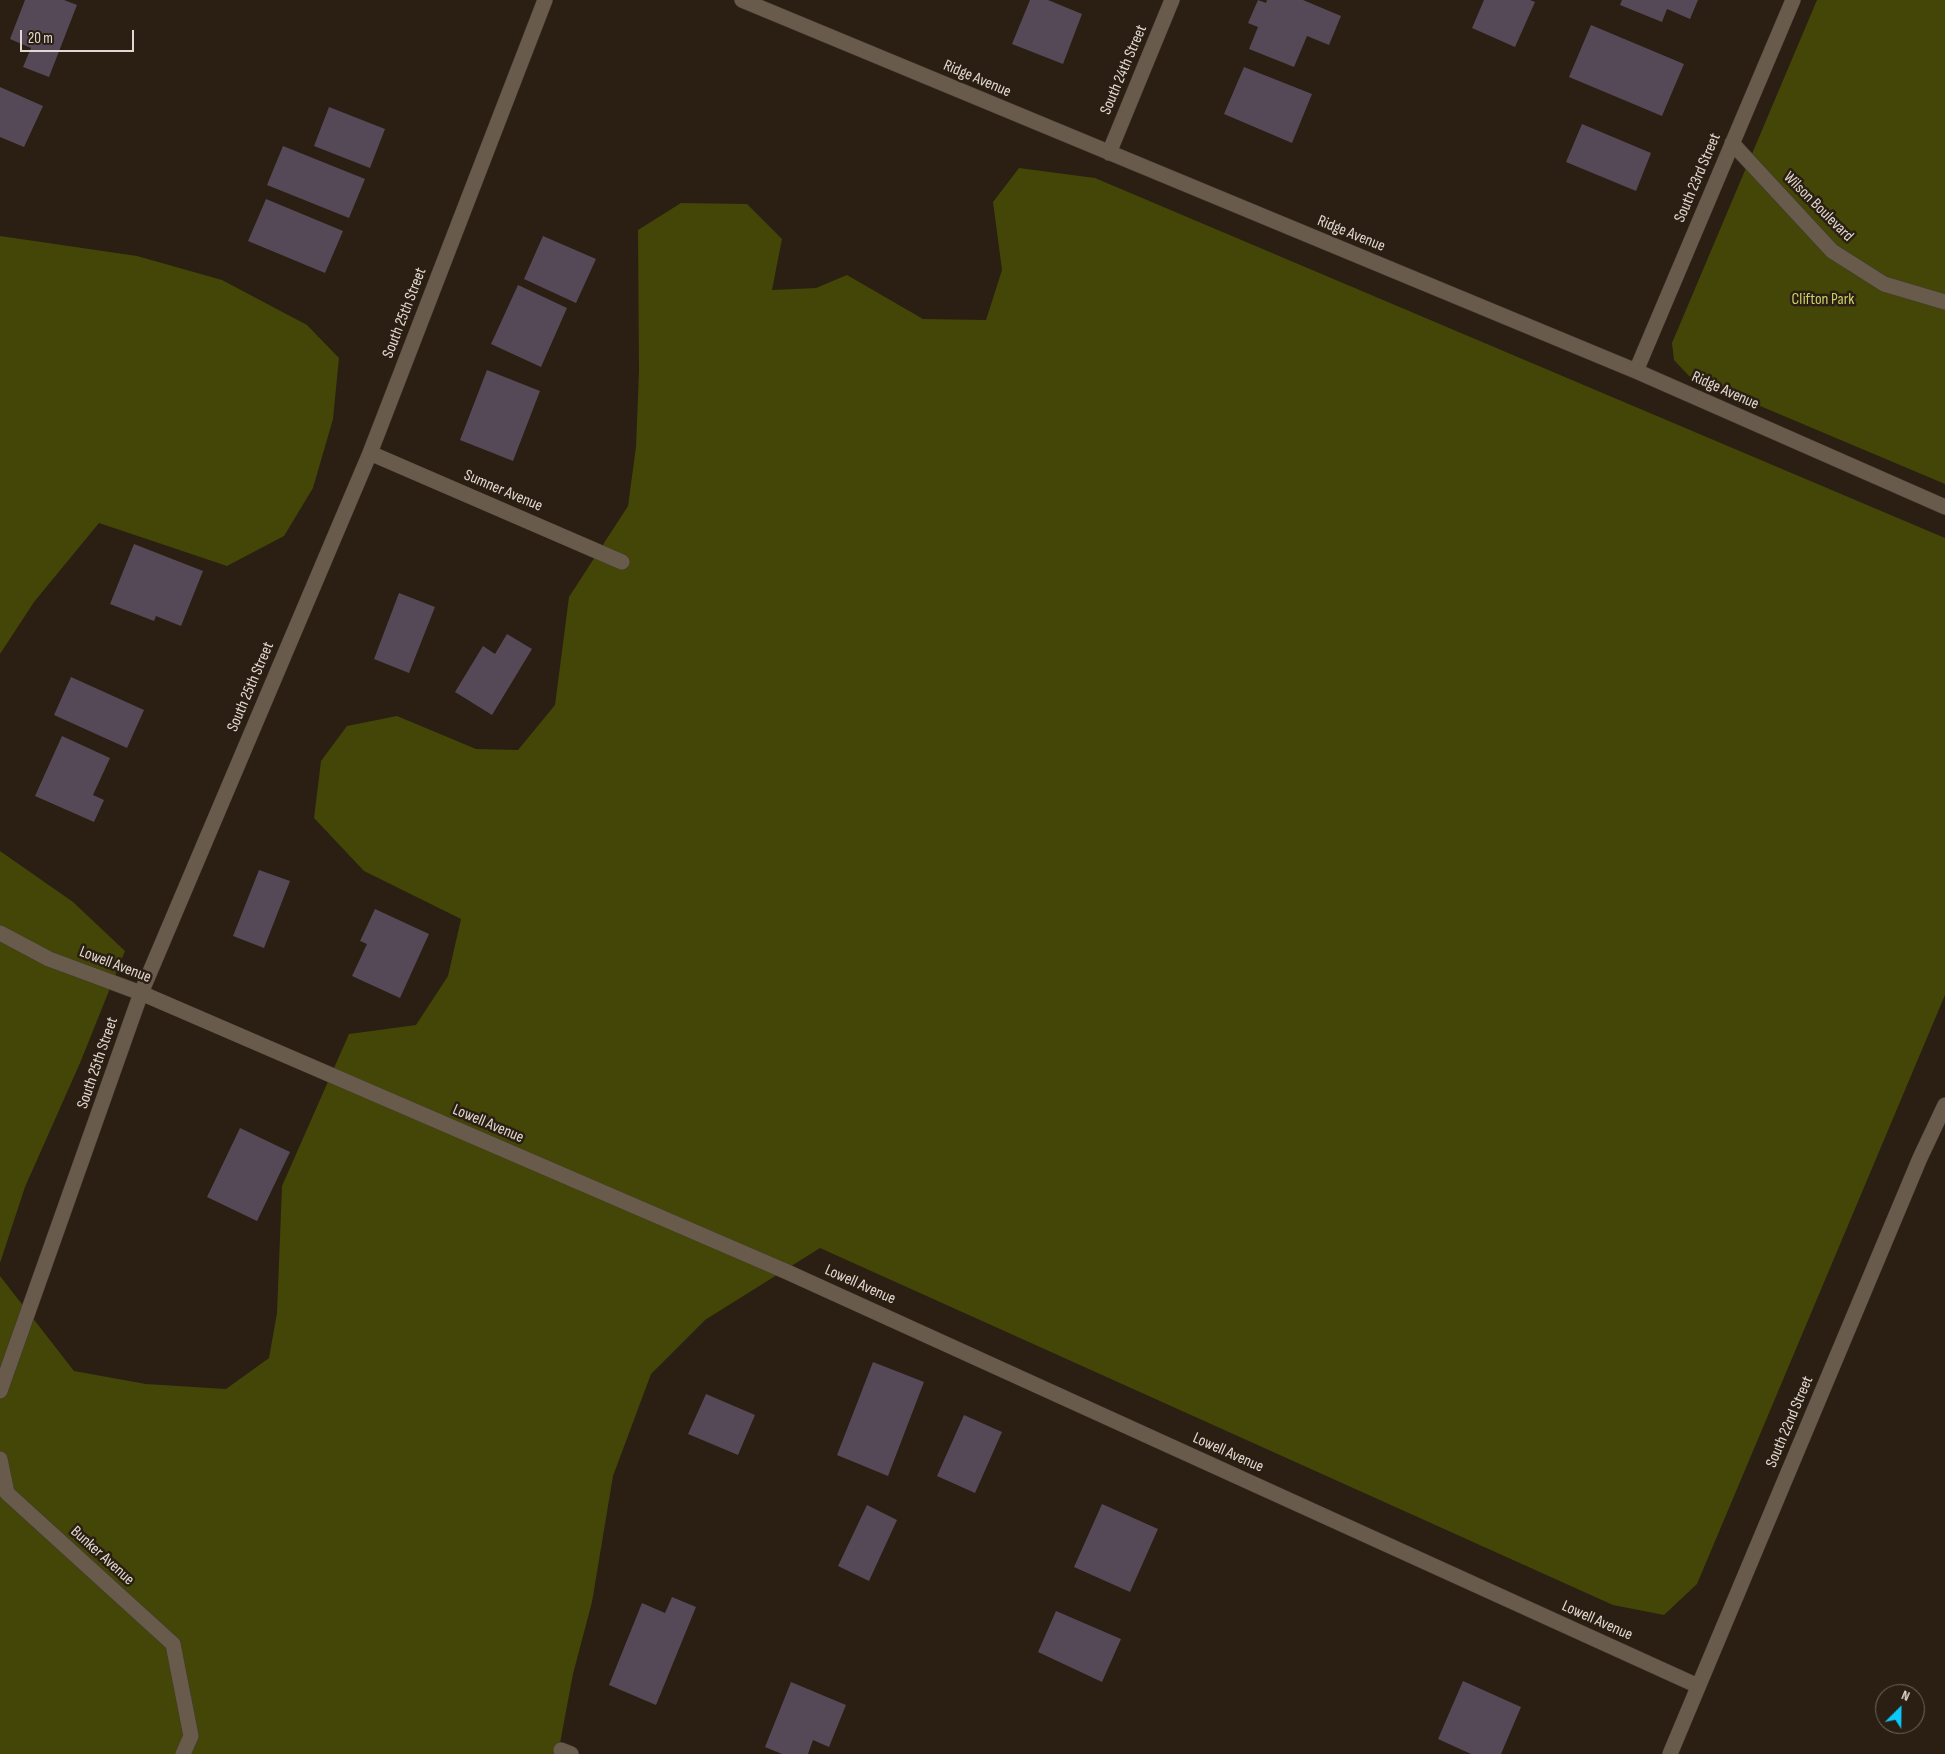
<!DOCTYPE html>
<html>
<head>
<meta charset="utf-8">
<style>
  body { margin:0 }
  #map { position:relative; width:1945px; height:1754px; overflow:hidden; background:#2b1e12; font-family:"Sofia Sans Condensed",sans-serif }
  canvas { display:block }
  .north { position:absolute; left:1875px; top:1684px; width:50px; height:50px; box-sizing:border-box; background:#2b1e12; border:1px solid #74695e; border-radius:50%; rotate:23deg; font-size:14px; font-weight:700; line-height:20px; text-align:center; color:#e1d9d1 }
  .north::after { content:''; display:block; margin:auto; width:18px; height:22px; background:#09cafa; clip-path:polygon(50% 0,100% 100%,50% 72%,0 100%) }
  .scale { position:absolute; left:20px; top:30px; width:114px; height:22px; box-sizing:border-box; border:2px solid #e1d9d1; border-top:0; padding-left:6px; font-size:15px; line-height:18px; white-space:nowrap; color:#e1d9d1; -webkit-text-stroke:4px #2b1e12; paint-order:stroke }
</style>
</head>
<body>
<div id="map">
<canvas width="1945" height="1754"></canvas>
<div class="north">N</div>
<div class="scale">20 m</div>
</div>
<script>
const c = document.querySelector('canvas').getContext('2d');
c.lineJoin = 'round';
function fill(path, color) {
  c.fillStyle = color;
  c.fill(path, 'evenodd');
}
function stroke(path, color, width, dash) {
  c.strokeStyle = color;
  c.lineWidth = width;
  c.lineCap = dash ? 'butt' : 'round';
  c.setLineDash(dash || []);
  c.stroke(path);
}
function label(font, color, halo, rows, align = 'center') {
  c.font = font + ' "Sofia Sans Condensed",sans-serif';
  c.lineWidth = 5;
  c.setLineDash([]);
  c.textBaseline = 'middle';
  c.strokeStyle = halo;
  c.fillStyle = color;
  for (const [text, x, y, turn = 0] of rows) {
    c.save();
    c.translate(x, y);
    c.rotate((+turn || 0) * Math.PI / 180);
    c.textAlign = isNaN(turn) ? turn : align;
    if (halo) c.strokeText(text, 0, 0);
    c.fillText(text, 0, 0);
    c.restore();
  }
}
const green = new Path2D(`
  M1817,0H1945V484L1689,376L1674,360L1672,343Z
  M1019,168L1095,178L1945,538V995L1697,1584L1664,1615L1613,1605L820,1248L705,1320L651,1374L613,1476L592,1602L573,1674L558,1754H0V1276L74,1371L146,1384L226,1389L269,1358L277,1313L282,1186L349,1034L416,1025L448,976L461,919L364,871L314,818L321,761L347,726L397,716L476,749L518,750L555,705L569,597L628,506L636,447L639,371L638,230L681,203L747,204L782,239L772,290L816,288L847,275L923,319L986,320L1002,270L993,202Z
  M0,236L137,256L222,280L307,325L339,358L333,419L313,488L284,536L227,566L99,523L34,602L0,654Z
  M0,851L73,902L125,951L80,1063L25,1187L0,1263Z`);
const building = new Path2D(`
  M25,0H64L77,5L49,77L23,67L31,48L10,39Z
  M1030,0H1048L1082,14L1063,64L1012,44Z
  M1258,0L1266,3L1267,0H1303L1341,16L1329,45L1307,36L1294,67L1249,49L1258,27L1248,23Z
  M1484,0H1530L1535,2L1515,47L1472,28Z
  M1622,0H1698L1690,19L1667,9L1662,22L1620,5Z
  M1591,25L1684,64L1662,116L1569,77Z
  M1244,67L1312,94L1292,143L1224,114Z
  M0,87L43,106L24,147L0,137Z
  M329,107L385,129L370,168L314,146Z
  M1582,124L1651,153L1636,191L1566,162Z
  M283,146L365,179L349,218L267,185Z
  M266,199L343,231L325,273L248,241Z
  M543,236L596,259L576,303L524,279Z
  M518,285L567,308L541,367L491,344Z
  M487,370L540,391L513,461L460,440Z
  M134,544L203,571L181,626L156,616L154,621L110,604Z
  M399,593L435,607L409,673L374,659Z
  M507,634L532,649L492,715L455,692L483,646L495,654Z
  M71,677L144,710L127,748L54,715Z
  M62,736L110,758L93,795L104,800L94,822L35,796Z
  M259,870L290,881L264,948L233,936Z
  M375,909L429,934L400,998L352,976L367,944L360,941Z
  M240,1128L290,1152L257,1221L207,1197Z
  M873,1362L924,1382L888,1476L837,1455Z
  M706,1394L755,1415L738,1455L688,1434Z
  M964,1415L1002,1432L975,1493L937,1476Z
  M1102,1504L1158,1529L1130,1592L1074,1567Z
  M867,1505L897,1520L869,1581L838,1566Z
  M672,1597L696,1607L656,1705L609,1685L642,1603L665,1613Z
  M1056,1611L1121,1639L1102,1682L1038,1652Z
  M1463,1681L1521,1707L1501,1754H1471L1438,1739Z
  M791,1682L846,1705L829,1747L813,1740L808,1754H782L765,1747Z`);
const minor = new Path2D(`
  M742,0L1636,371L1945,507
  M1732,143L1832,251L1884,284L1945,302
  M1109,153L1172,0
  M1636,371L1793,0
  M370,453L622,562
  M0,933L49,959L141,993L785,1271L1698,1686
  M0,1391L141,993L370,453L545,0
  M0,1459L7,1493L173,1644L191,1736L183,1754
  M561,1750L571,1754
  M1670,1754L1920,1158L1945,1105`);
const streetNames = [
  ["South 24th Street",1124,70,-67],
  ["Ridge Avenue",977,79,23],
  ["South 23rd Street",1698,178,-67],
  ["Wilson Boulevard",1818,207,45],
  ["Ridge Avenue",1351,234,22],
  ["South 25th Street",405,313,-69],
  ["Ridge Avenue",1725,391,24],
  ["Sumner Avenue",503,491,23],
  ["South 25th Street",251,687,-67],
  ["Lowell Avenue",115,965,21],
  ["South 25th Street",98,1063,-71],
  ["Lowell Avenue",488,1124,23],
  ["Lowell Avenue",860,1285,24],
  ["South 22nd Street",1790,1422,-67],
  ["Lowell Avenue",1228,1453,24],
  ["Bunker Avenue",102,1556,42],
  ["Lowell Avenue",1597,1621,24]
];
const parkNames = [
  ["Clifton Park",1823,300]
];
fill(green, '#434607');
fill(building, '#554958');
stroke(minor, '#443a33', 16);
stroke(minor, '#695b4c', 15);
label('16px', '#e1d9d1', '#2b1e12', streetNames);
label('16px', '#ccd368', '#2b1e12', parkNames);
</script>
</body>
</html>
